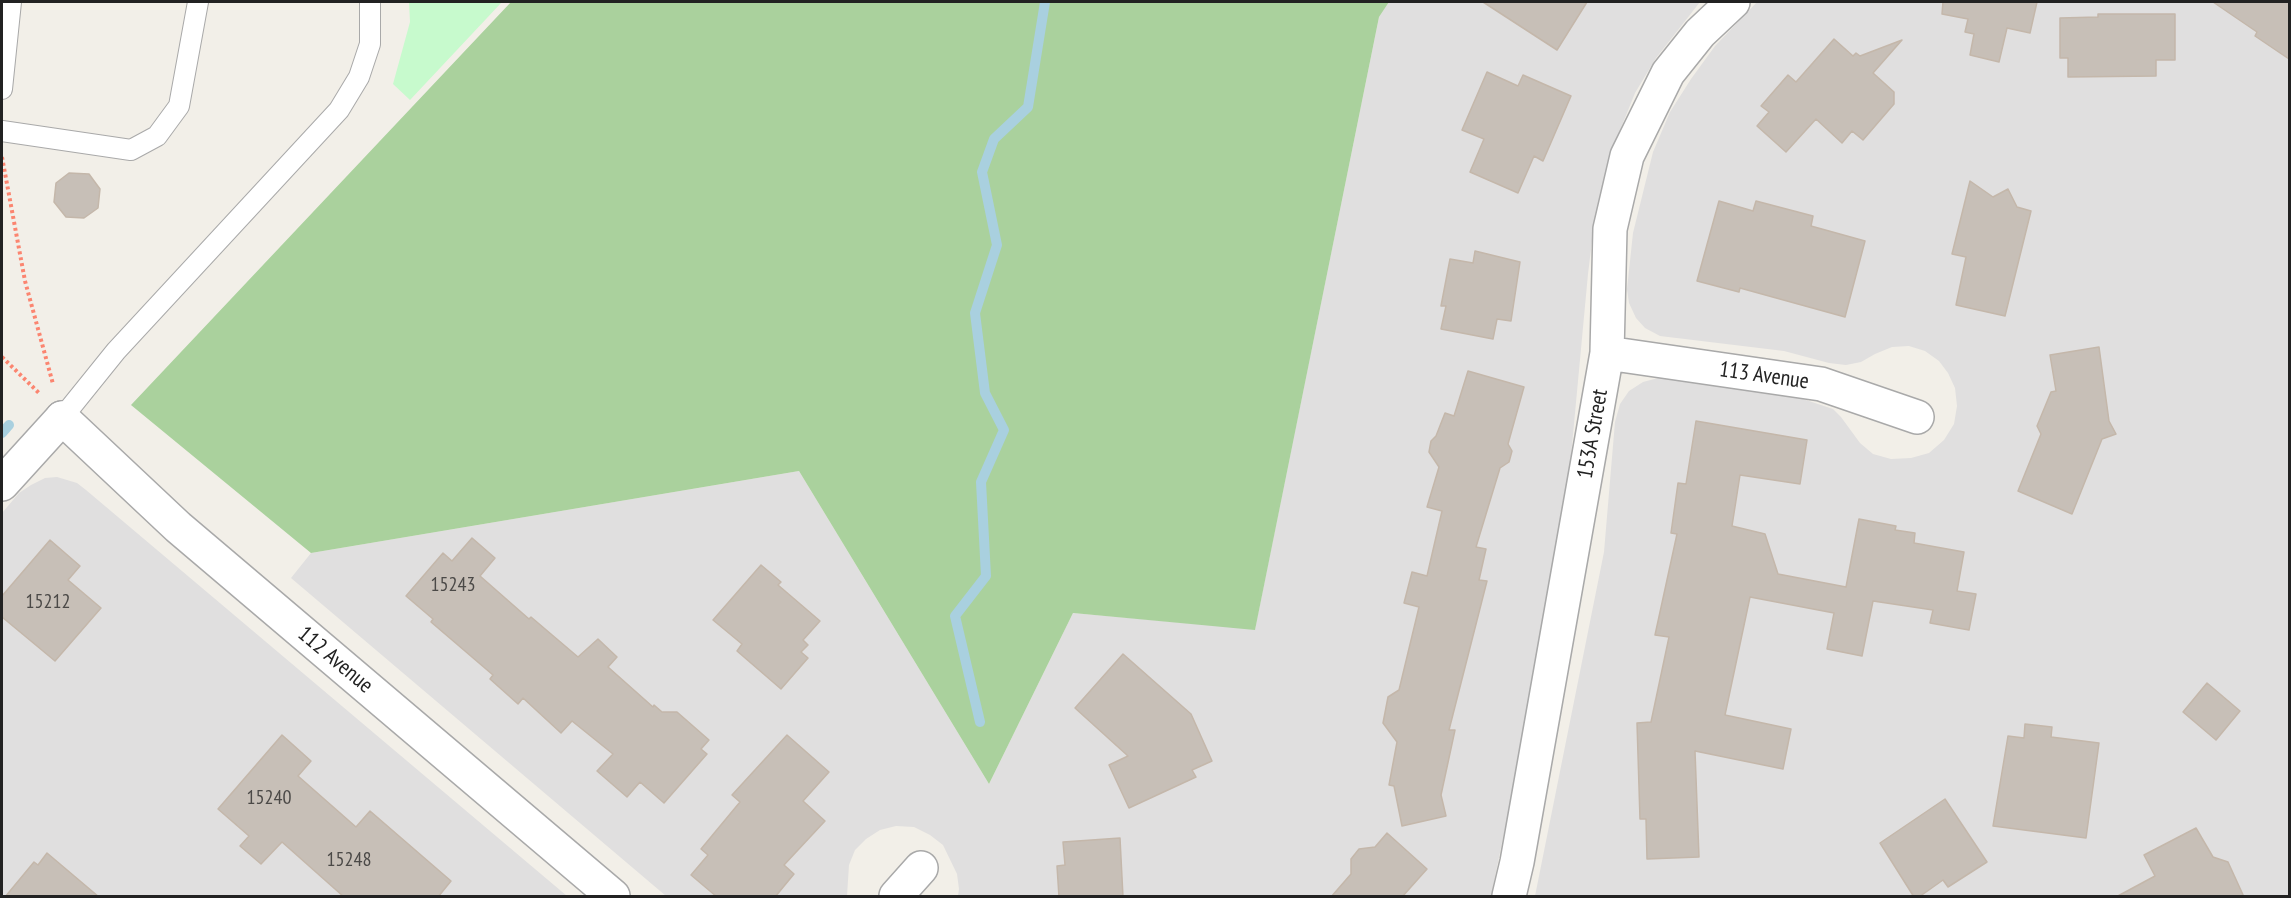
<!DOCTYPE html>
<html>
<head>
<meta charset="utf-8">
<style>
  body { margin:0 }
  #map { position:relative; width:2291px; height:898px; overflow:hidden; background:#f2efe8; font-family:"PT Sans Narrow",sans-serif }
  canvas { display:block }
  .frame { position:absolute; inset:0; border:3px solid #222; pointer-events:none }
</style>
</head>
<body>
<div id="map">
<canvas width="2291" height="898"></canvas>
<div class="frame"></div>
</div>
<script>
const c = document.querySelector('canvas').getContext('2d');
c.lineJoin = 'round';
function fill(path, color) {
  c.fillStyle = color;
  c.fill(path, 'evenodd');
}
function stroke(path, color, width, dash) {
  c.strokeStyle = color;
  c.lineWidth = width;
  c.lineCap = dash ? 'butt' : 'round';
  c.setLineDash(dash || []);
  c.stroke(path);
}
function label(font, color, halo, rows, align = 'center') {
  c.font = font + ' "PT Sans Narrow",sans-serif';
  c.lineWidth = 6;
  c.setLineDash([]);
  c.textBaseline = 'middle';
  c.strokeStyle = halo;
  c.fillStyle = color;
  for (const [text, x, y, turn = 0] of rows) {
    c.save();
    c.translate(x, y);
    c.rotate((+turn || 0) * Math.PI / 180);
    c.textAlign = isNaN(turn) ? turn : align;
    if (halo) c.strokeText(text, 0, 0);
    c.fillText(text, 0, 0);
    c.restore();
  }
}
const residential = new Path2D(`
  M1389,2H1700L1656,58L1635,93L1610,155L1601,191L1593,233L1588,274L1562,552L1491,896H958L959,889L957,874L943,845L930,835L914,827L896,826L880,830L866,839L855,850L849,865L847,896H666L291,578L311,553L799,471L989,784L1073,613L1255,629L1379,17Z
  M1757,2H2289V896H1535L1604,552L1615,422L1620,404L1629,391L1643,382L1658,378L1688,379L1788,394L1833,409L1841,417L1860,443L1873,454L1891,459L1911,458L1929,453L1944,440L1954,424L1957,406L1955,388L1948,373L1939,361L1925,351L1909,346L1892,347L1875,354L1861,362L1846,365L1829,363L1784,351L1660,336L1645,328L1636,318L1629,303L1627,289L1633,233L1653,152L1670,112L1691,79L1715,46Z
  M57,477L77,483L86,490L567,896H2V513L19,493L31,485L45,478Z`);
const forest = new Path2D(`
  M511,2H1389L1379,17L1255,630L1073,613L989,784L799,471L311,553L131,405Z`);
const park = new Path2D(`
  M409,2H502L410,100L393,84L410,22Z`);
const stream = new Path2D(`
  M2,433L9,425
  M980,722L955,616L986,576L981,482L1004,430L985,393L975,313L997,245L982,172L994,139L1028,107L1045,2`);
const building = new Path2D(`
  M1483,2H1587L1557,50Z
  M1943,2H2037L2030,33L2007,28L1999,62L1970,55L1974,34L1965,32L1968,19L1942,14Z
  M2213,2H2289V59L2255,36L2257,32Z
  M2098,14H2175V60H2156V76L2068,77V58H2060V18L2098,17Z
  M1834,39L1853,56L1856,53L1860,56L1902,40L1873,73L1894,92V104L1863,140L1852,131L1842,143L1816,119L1786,152L1757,126L1769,112L1761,106L1788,75L1796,82Z
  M1487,72L1518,86L1523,75L1571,96L1543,161L1534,156L1518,193L1470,172L1484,139L1462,130Z
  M69,173L89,174L100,189L98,208L84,218L66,217L54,202L56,183Z
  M1970,181L1993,197L2008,189L2017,207L2031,211L2005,316L1956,305L1966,257L1952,254Z
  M1719,201L1753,211L1756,201L1813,216L1811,226L1865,241L1845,317L1740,288L1739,292L1697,281Z
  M1475,251L1520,262L1511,321L1497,319L1493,339L1441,329L1446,306H1441L1450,259L1473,263Z
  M2099,347L2109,421L2116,434L2102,439L2072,514L2018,491L2041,434L2037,426L2051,392L2056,391L2050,355Z
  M1468,371L1524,387L1508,444L1512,451L1509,462L1500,468L1476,547L1486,549L1479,580L1487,581L1449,730H1455L1441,795L1446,816L1402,826L1394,786L1389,785L1397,742L1383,723L1388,697L1399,690L1419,607L1404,603L1412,572L1427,576L1442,511L1427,507L1439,467L1429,452L1431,441L1436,436L1445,413L1454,416Z
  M1696,421L1807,440L1800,484L1740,475L1732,526L1765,534L1778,574L1846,587L1859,519L1896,526L1895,530L1915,533L1914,543L1964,552L1957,591L1976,594L1969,630L1930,623L1933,610L1873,601L1862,656L1827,649L1834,613L1750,597L1725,715L1791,729L1783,769L1695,751L1699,857L1647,859L1646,819H1640L1637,723L1651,722L1669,637L1655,635L1677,534L1671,533L1678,483L1686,484Z
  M472,538L495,558L480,576L529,619L531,617L578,657L598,639L617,657L608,667L653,707L654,705L662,712H677L709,740L701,749L707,754L664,803L640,782L627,797L597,771L613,754L572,721L561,733L523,698L518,704L490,679L493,675L431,622L433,619L406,596L443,553L452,561Z
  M50,540L80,566L68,580L101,608L55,661L2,617V596Z
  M761,565L781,582L778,585L820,621L803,640L808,645L801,652L808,658L781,689L737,651L742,644L713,620Z
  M1123,654L1191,714L1212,761L1192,770L1196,777L1129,808L1109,765L1128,756L1075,708Z
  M2207,683L2240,711L2216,740L2183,712Z
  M2025,724L2052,727L2051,737L2099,743L2086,838L1993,826L2008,736L2024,738Z
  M282,735L311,761L298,776L356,827L370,811L451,881L438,897H344L282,842L261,864L240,846L249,836L218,809Z
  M787,735L829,772L803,801L825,821L784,865L794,874L775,897H717L691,875L708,855L701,849L740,802L732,795Z
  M1945,799L1987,862L1948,887L1943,880L1919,897H1914L1880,843Z
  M2196,828L2213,857L2228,862L2244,897H2116L2155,876L2144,855Z
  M1387,833L1427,869L1402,897H1331L1351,874V859L1359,849L1375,847Z
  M1120,838L1123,897H1059L1057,866L1065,865L1063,842Z
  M47,853L99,897H5L34,862L38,865Z`);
const path = new Path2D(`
  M2,157L25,281L53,384
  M2,357L40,394`);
const service = new Path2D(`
  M2,89L11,2
  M2,131L131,150L157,136L179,106L198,2
  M62,418L116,351L339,110L359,77L370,44V2`);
const minor = new Path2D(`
  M1607,353L1821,384L1917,417
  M2,484L62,418
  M896,896L921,868
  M1509,896L1517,862L1607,353L1610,229L1627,156L1668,73L1700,33L1733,2`);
const tertiary = new Path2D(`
  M62,418L178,527L613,896`);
const numberNames = [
  ["15243",453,585],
  ["15212",48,602],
  ["15240",269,798],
  ["15248",349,860]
];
const streetNames = [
  ["113 Avenue",1764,376,8],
  ["153A Street",1593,434,-80],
  ["112 Avenue",335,660,40]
];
fill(residential, '#e0dfdf');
fill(forest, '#aad19d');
fill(park, '#c7facd');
stroke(stream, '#a9d0df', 10);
fill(building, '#c7bfb7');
stroke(building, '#c4b7aa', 1.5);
stroke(service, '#a9a9a9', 22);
stroke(minor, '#a9a9a9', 36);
stroke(tertiary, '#a9a9a9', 36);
stroke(path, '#fb8570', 4, [3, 3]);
stroke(service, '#fff', 20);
stroke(minor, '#fff', 33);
stroke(tertiary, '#fff', 33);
label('20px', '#4b4947', null, numberNames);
label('22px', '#222', '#fff', streetNames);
</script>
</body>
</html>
